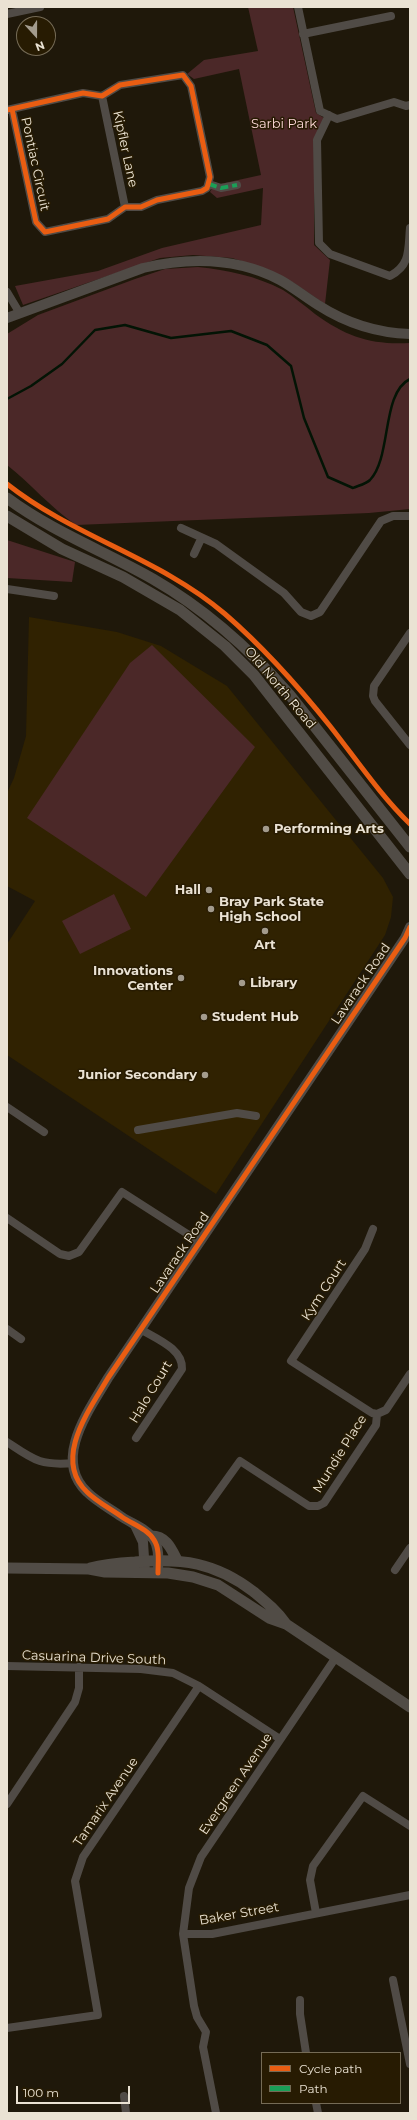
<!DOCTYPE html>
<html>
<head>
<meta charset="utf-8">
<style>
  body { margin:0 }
  #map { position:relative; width:417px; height:2120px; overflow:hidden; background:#1f180a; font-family:Montserrat,sans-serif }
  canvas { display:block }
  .frame { position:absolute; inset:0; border:8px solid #eae2d3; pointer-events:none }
  .legend { position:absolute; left:261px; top:2052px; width:140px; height:52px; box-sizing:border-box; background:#271b02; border:1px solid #756b56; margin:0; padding:5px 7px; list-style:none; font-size:12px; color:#eae2d3 }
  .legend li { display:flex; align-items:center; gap:8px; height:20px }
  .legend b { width:20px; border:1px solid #756b56 }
  .north { position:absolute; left:16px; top:16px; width:40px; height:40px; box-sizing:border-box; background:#271b02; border:1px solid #756b56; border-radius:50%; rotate:159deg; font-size:11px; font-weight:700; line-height:16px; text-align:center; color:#eae2d3 }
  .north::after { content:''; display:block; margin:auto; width:14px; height:18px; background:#a39b8d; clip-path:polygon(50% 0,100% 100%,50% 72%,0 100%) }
  .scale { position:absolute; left:16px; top:2086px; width:114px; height:18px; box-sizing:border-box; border:2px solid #eae2d3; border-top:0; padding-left:5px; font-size:12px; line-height:14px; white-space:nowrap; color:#eae2d3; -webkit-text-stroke:3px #271b02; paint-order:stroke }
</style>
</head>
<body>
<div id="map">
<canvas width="417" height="2120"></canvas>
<div class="frame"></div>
<ul class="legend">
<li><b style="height:5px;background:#e95d12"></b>Cycle path</li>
<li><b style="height:5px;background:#1a9f57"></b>Path</li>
</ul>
<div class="north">N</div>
<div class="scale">100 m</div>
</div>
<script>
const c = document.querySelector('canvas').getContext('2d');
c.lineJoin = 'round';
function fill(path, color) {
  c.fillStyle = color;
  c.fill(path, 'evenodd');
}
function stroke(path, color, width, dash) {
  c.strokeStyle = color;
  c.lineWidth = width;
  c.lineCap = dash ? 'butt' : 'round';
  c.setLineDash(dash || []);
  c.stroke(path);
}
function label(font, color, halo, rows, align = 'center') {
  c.font = font + ' Montserrat,sans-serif';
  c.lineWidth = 3;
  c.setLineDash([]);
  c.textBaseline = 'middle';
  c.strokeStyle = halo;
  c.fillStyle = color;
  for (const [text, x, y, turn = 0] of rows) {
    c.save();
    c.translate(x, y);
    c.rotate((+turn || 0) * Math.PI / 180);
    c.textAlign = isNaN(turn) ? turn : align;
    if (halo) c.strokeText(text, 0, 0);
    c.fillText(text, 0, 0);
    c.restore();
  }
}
const built = new Path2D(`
  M29,617L117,632L161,646L227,686L383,878L393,897L391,917L385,935L216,1194L7,1055V944L35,901L7,886V793L14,778L26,736Z`);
const green = new Path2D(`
  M248,7H293L316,113L324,118L314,139V245L330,260L325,304L294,283L269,270L232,258L193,255L160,258L23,305L15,286L98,271L162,248L261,225L263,188L217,198L210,192L215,182L220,184L261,175L239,69L194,79L187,74L204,60L258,51Z
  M198,267C228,270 256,276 283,290C294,297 305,306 315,314C347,337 371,345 410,343V509L369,513L76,525C50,507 31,484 7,465V334L38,315L135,279L165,269Z
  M7,540L75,562L72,582L7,578Z
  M152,645L255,747L146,897L27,818L130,663Z
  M114,894L131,929L80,954L62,921Z`);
const stream = new Path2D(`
  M7,399L31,386L62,364L95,330L125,325L171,338L231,331L267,345L291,366L304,418L328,477L353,488C357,486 366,484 370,480C392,457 381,393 410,379`);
const minor = new Path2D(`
  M298,7L320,111L337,119L394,102L406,106L410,105
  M7,14L40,7
  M303,34L391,16
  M102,96L125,207
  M7,110L83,93L102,96L120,85L183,75L191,86L210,177L207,188L202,191L157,200L141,207H125L108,219L45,232L36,222L12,109
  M329,115L317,140L319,243L330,254L390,276C411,265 408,249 410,228
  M209,184L221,188L237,185
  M7,292L19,312
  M181,528L216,544L284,593L301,612L311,616L320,612L381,521L393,516H410
  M194,554L201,539
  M7,589L54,596
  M410,633L374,686L373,696L375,701L410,745
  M7,1107L44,1132
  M138,1130L237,1113L256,1116
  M7,1218L60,1254L69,1256L79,1252L122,1192L200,1242
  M373,1229L365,1249L291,1361L372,1413L377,1414
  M7,1329L21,1339
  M136,1438L182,1369C183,1349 157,1339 142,1330
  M7,1442C34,1460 40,1466 74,1463
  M207,1507L240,1461L309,1506H318L324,1503L376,1425L377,1414L386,1410L410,1374
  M395,1570L410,1548
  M7,1666L141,1669L173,1673L199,1686L280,1739
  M7,1804L75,1702L79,1688V1667
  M316,1913L310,1880L313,1866L363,1796L410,1826
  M183,1934L189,1888L201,1857L336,1657
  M393,1980L410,2064
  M300,2000V2014L306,2053
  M7,2028L98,2015L75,1881L83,1857L199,1686
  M124,2096L126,2113
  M316,2103L318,2113
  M216,2113L203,2047L206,2032L197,2017L194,2006L183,1934H212L410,1895`);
const tertiary = new Path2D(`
  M7,318L143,268C190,257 236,257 280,280C293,287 305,297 318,305C346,323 377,333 410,334
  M135,1525L143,1542L145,1573
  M158,1573C158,1563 160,1549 154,1540C148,1529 132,1524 122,1517C111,1509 97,1502 87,1492C52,1459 90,1409 108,1378L405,938L410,927`);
const secondary = new Path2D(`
  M7,498C53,532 104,551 153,579C205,609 249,648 289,694L410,847
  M7,516L62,549L123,577L180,610L225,646L254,675L410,874
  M151,1536C166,1536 171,1548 177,1560
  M7,1568L89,1569L105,1572L168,1573L193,1577L218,1585L269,1618L286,1624L410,1707
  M90,1568C105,1564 119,1563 135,1562C182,1558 215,1562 254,1592C266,1602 277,1611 286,1624`);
const quiet = new Path2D(`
  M209,184L221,188L237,185`);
const cycleway = new Path2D(`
  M7,110L83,93L102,96L120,85L183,75L191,86L210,177L207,188L202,191L157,200L141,207H125L108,219L45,232L36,222L12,109
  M7,484C74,537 160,558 225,614C263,647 298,686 330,726C356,759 380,795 410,824
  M158,1573C158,1563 160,1549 154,1540C148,1529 132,1524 122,1517C111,1509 97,1502 87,1492C52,1459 90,1409 108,1378L405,938L410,927`);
const markers = [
  [266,829,4,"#a39b8d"],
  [209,890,4,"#a39b8d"],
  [211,909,4,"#a39b8d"],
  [265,931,4,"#a39b8d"],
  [181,978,4,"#a39b8d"],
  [242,983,4,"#a39b8d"],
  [204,1017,4,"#a39b8d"],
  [205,1075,4,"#a39b8d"]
];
const parkNames = [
  ["Sarbi Park",284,124]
];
const streetNames = [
  ["Kipfler Lane",125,149,78],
  ["Pontiac Circuit",35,164,78],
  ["Old North Road",280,688,50],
  ["Lavarack Road",361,984,-56],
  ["Lavarack Road",180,1253,-56],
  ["Kym Court",324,1290,-57],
  ["Halo Court",151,1392,-59],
  ["Mundie Place",340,1454,-58],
  ["Casuarina Drive South",94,1658,2],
  ["Evergreen Avenue",236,1784,-56],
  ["Tamarix Avenue",106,1802,-56],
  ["Baker Street",239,1914,-10]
];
const poiNames = [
  ["Performing Arts",274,829],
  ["Hall",201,890,"right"],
  ["Bray Park State",219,902],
  ["High School",219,917],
  ["Art",265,945,"center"],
  ["Innovations",173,971,"right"],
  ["Center",173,986,"right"],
  ["Library",250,983],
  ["Student Hub",212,1017],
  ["Junior Secondary",197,1075,"right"]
];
fill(built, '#302201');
fill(green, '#4b2828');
stroke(stream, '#031405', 2.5);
stroke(minor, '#504b46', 8);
stroke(tertiary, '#504b46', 10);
stroke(secondary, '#514c46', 11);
stroke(quiet, '#1a9f57', 4, [8, 4]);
stroke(cycleway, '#e95d12', 5);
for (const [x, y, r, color] of markers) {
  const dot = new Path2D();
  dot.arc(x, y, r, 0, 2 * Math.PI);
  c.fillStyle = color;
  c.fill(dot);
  stroke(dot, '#271b02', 1.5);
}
label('13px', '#fdd7d7', '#271b02', parkNames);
label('13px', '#eae2d3', '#271b02', streetNames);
label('bold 13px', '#eae2d3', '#271b02', poiNames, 'left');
</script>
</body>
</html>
